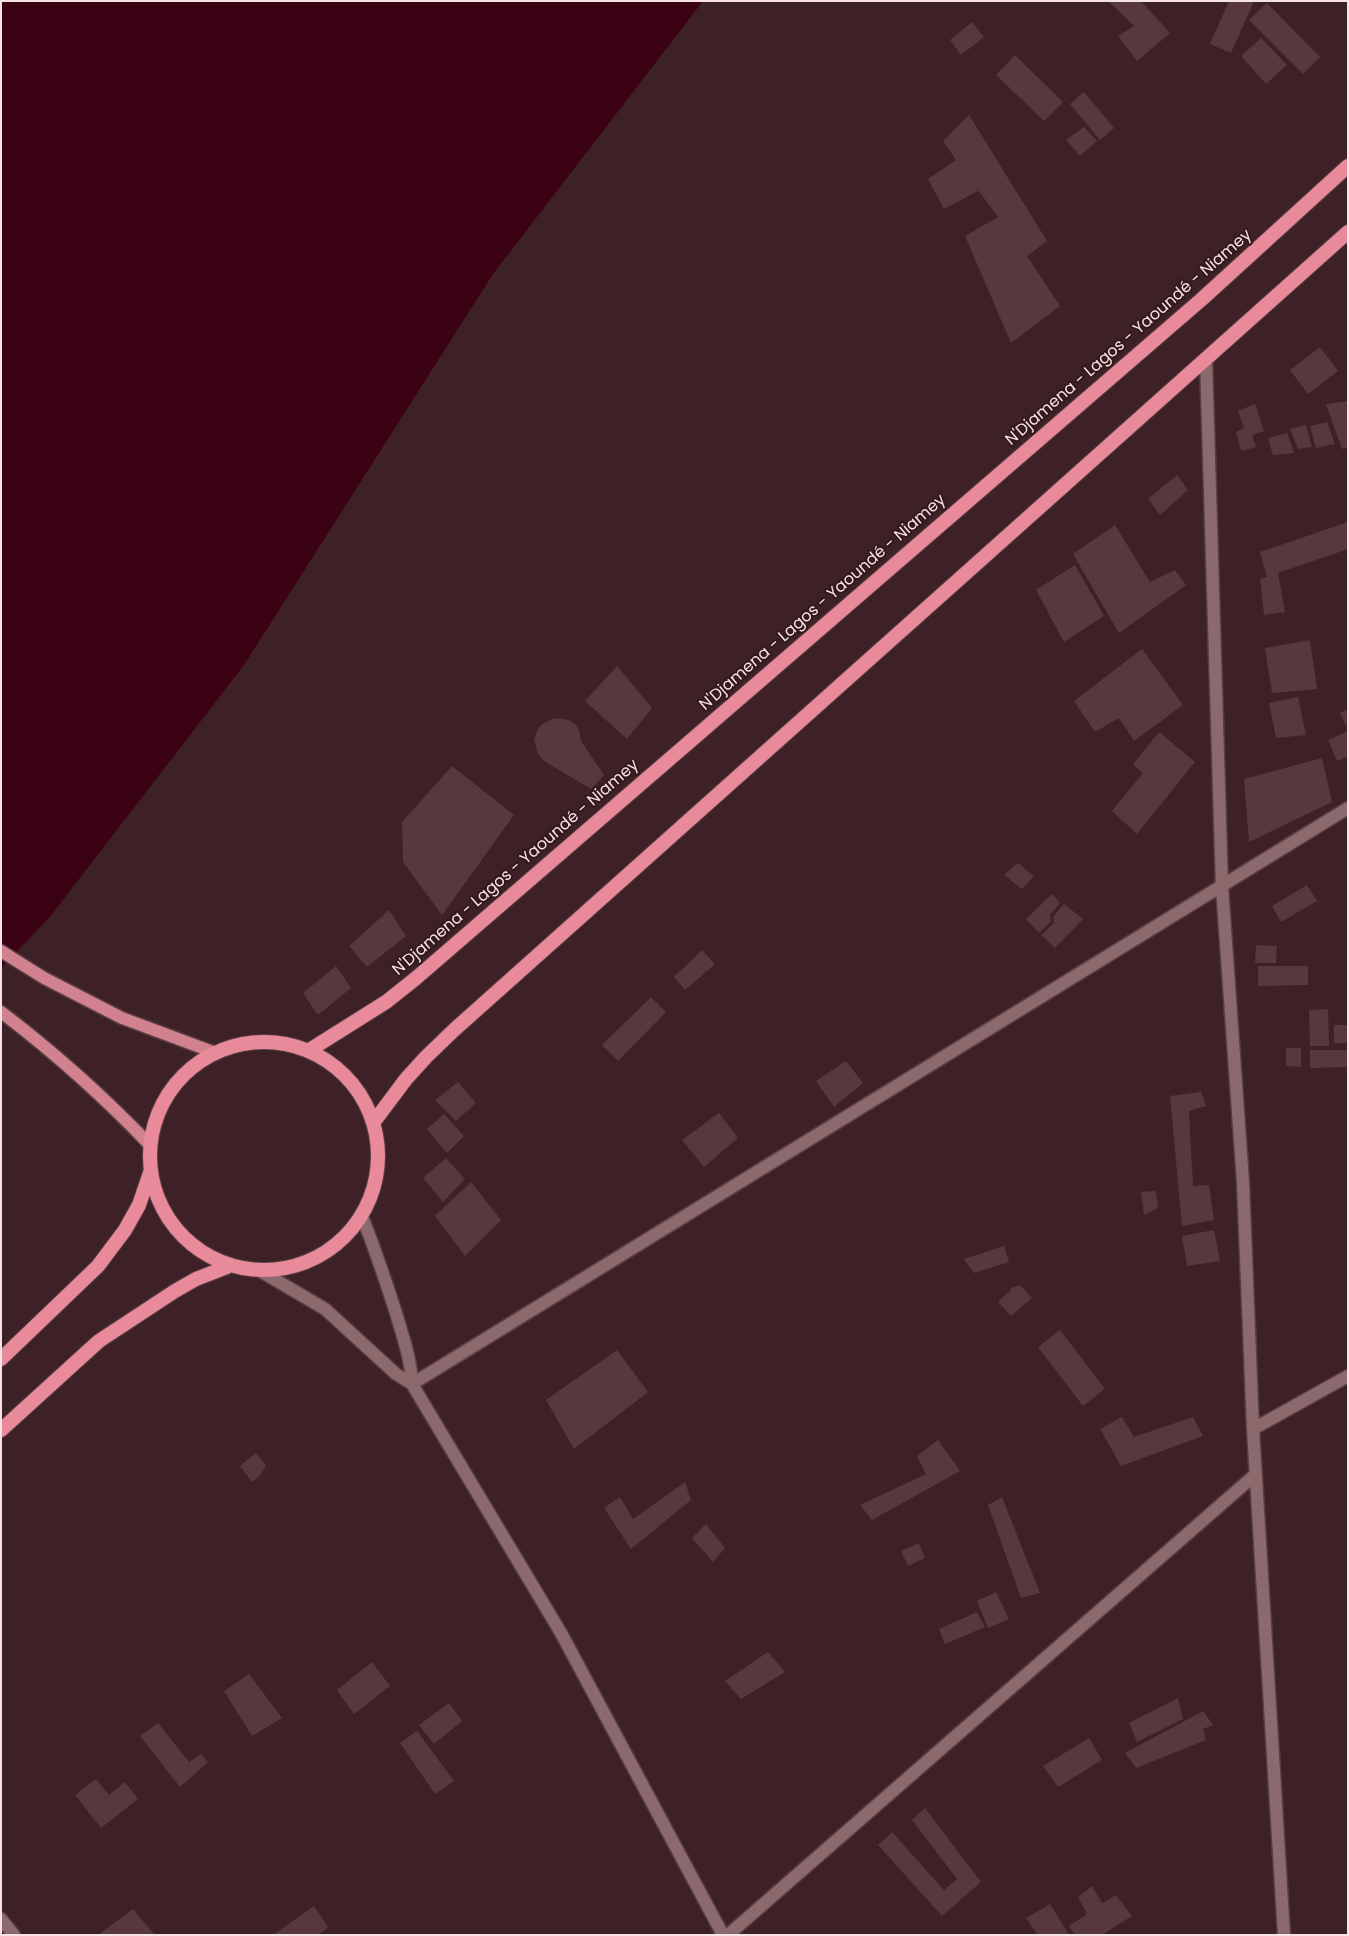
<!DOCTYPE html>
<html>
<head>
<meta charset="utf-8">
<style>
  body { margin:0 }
  #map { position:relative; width:1349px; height:1936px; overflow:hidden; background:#3e2126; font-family:Poppins,sans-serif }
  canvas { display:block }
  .frame { position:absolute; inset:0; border:2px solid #f7e3e5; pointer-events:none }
</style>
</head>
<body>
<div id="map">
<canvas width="1349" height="1936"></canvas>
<div class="frame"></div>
</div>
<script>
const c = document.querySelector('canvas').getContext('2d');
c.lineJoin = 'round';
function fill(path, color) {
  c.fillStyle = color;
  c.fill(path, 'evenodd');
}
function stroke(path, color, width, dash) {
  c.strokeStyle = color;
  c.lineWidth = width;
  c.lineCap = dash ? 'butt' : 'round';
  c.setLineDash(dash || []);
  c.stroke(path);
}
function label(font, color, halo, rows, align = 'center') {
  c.font = font + ' Poppins,sans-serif';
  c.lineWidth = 4;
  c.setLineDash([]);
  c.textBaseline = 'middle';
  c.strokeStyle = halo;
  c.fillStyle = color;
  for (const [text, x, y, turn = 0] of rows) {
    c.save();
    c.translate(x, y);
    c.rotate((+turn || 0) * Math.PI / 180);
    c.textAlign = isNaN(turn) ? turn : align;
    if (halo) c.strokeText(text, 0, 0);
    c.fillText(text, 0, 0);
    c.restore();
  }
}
const water = new Path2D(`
  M1,1H703L493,274L244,665L49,918L1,968Z`);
const building = new Path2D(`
  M1108,1H1141L1170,33L1137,61L1118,36L1134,26Z
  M1229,1H1254L1231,53L1210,44Z
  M1267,3L1320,57L1303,74L1249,20Z
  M972,22L984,37L961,55L950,40Z
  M1261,38L1287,65L1266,84L1241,56Z
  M1015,55L1063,102L1044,121L996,75Z
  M1084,92L1114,128L1100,140L1070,104Z
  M969,115L1047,241L1027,256L1060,306L1011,343L965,236L998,217L973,183L978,191L944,209L928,179L956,160L943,141Z
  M1084,127L1097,141L1080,156L1066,140Z
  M1320,347L1338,371L1308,394L1290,370Z
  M1348,401V447L1342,449L1326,404Z
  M1255,404L1264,431L1252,435L1256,447L1241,451L1236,432L1244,428L1238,411Z
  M1327,422L1335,444L1316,448L1310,426Z
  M1306,425L1312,447L1298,449L1290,429Z
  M1287,433L1294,453L1273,455L1268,438Z
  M1177,475L1188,490L1160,515L1148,499Z
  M1348,522V549L1278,573L1285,612L1264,615L1260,579L1267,577L1260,552Z
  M1115,525L1150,582L1175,570L1186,585L1119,633L1073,554Z
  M1075,565L1104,616L1064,642L1036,590Z
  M1310,640L1317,689L1272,693L1265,648Z
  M1142,649L1183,705L1134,741L1119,718L1095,732L1074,701Z
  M617,666L652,708L627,739L585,701Z
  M1298,697L1306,735L1276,738L1269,703Z
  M1348,709V729L1340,713Z
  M554,718L569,720L575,724L579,730L581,741L604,775L591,789L544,761L538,754L534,739L537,731L541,725Z
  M1348,731V757L1337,761L1328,740Z
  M1159,732L1195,762L1137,834L1112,811L1143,773L1133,764Z
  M1322,758L1332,802L1249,842L1244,779Z
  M452,766L514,815L442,915L403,862L402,822Z
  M1018,863L1034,876L1022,889L1004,875Z
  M1307,885L1317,901L1281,922L1272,906Z
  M1052,894L1060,903L1050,915L1051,921L1039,933L1026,919Z
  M1064,904L1083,919L1055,948L1041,935L1054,923L1053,917Z
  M389,910L406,936L367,967L349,946Z
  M1256,945L1277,946L1276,963H1255Z
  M702,950L715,964L685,990L674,977Z
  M336,966L351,988L318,1015L303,993Z
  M1258,966H1308V985L1258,986Z
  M651,997L666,1012L618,1061L602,1045Z
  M1328,1009L1329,1046H1310L1309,1010Z
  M1334,1025H1348V1043H1334Z
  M1286,1048H1301V1067L1286,1066Z
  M1310,1050H1348V1067L1310,1068Z
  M846,1061L863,1083L834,1107L816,1081Z
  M458,1082L476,1103L456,1121L435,1100Z
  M1201,1092L1206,1106L1189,1111L1193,1186L1209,1185L1214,1220L1182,1226L1170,1096Z
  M719,1113L738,1138L704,1167L682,1140Z
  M444,1114L464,1136L447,1153L427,1129Z
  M446,1158L465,1179L443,1202L423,1178Z
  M471,1182L501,1220L465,1256L435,1216Z
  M1156,1191L1158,1208L1144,1215L1141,1192Z
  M1214,1230L1220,1261L1187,1266L1182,1236Z
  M1004,1246L1009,1262L974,1273L964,1259Z
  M1020,1285L1032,1298L1011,1316L998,1302L1011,1290V1288Z
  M1060,1330L1105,1389L1083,1406L1038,1347Z
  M617,1350L648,1392L574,1449L546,1400Z
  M1122,1417L1134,1437L1193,1417L1203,1436L1121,1466L1100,1429Z
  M938,1440L960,1471L872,1520L860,1505L926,1474L917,1456Z
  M256,1453L266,1465L260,1476L252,1482L240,1466Z
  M685,1482L691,1500L631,1549L604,1508L620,1497L633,1519Z
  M1002,1497L1040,1593L1021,1598L988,1505Z
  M706,1524L725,1548L713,1562L692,1538Z
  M919,1543L925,1558L908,1566L901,1551Z
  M996,1592L1009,1619L988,1628L977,1601Z
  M977,1612L985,1627L945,1644L939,1629Z
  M768,1652L785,1672L741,1699L725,1681Z
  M372,1662L390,1686L354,1714L337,1690Z
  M249,1674L282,1718L252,1736L224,1691Z
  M1178,1698L1183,1719L1137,1742L1129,1723Z
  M449,1703L462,1721L434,1744L419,1725Z
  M1203,1711L1213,1725L1203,1729L1206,1740L1136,1768L1125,1753Z
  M158,1723L189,1762L201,1754L208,1762L180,1787L140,1736Z
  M417,1731L454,1781L435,1794L400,1743Z
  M1089,1738L1102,1760L1058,1787L1043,1766Z
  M96,1779L109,1795L125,1782L138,1799L101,1828L75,1795Z
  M925,1808L981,1882L942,1916L878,1845L892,1832L944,1890L957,1879L912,1820Z
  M1092,1886L1102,1903L1116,1895L1132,1916L1102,1935H1075L1069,1926L1087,1914L1078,1897Z
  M1050,1904L1069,1935H1038L1026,1918Z
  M314,1906L328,1927L318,1935H273Z
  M133,1909L155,1935H98Z`);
const minor = new Path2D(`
  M1206,359L1222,887L1243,1182L1253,1429L1284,1935
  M361,1214C374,1246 385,1279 396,1313C403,1337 411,1359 412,1384
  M262,1272L325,1309L396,1374L412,1384L561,1633L723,1935
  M412,1384L1348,808
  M1253,1429L1348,1376
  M1,1919L14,1935
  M728,1935L1256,1474`);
const primary = new Path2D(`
  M1,951L44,978L122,1018L216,1053
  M1,1012C55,1053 104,1097 150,1145`);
const trunk = new Path2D(`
  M150 1156a114 114 0 1 1 228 0a114 114 0 1 1-228 0Z
  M308,1051L386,1002L415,979L1202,299L1348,166
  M373,1123L406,1079L426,1057L454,1030L1348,232
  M1,1359L98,1266L125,1230L139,1205L151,1170
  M1,1430L99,1341L175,1291L196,1279L227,1267`);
const streetNames = [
  ["N'Djamena - Lagos - Yaoundé - Niamey",1129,338,-41],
  ["N'Djamena - Lagos - Yaoundé - Niamey",823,603,-41],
  ["N'Djamena - Lagos - Yaoundé - Niamey",516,868,-41]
];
fill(water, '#3b0213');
fill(building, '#57383c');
stroke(minor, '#573e42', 15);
stroke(primary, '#573e42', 15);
stroke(trunk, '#573e42', 16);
stroke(minor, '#8b696d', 12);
stroke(primary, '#d1828e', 12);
stroke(trunk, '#e88a99', 14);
label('16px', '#f7e3e5', '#33181c', streetNames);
</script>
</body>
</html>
